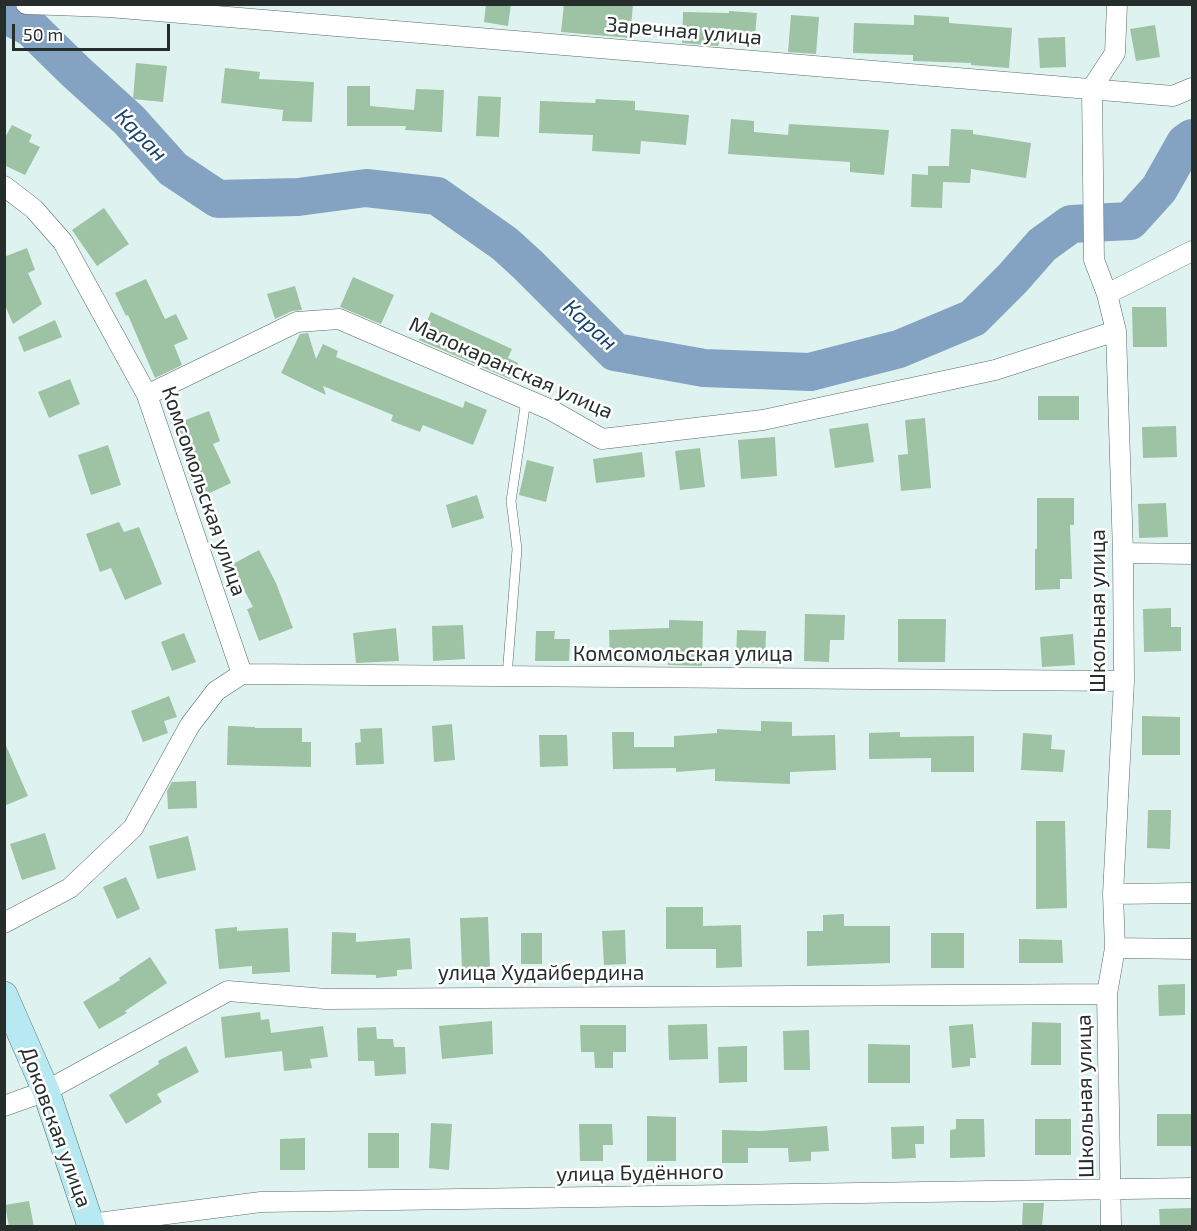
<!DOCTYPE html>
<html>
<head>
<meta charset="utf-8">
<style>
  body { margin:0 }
  #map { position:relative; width:1197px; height:1231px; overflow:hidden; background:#def3ef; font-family:"Exo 2",sans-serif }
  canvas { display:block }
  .frame { position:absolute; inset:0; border:6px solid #262e2c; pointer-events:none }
  .scale { position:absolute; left:12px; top:24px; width:158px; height:27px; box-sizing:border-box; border:3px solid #262e2c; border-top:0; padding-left:8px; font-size:18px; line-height:21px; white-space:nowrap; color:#262e2c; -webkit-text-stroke:4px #fff; paint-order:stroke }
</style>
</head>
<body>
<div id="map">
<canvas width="1197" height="1231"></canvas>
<div class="frame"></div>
<div class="scale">50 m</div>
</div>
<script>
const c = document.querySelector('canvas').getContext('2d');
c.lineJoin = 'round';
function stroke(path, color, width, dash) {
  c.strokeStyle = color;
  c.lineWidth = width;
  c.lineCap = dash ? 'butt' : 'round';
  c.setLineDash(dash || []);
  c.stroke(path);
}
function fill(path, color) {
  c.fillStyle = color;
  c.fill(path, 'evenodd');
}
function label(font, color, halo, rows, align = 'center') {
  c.font = font + ' "Exo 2",sans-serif';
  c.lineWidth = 5;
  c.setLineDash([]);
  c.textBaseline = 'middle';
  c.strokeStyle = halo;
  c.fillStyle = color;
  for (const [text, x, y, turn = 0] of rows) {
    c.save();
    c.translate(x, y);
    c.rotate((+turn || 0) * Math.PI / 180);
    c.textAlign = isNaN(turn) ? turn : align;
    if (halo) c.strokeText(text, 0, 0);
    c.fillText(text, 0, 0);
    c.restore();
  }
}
const river = new Path2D(`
  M4,14L31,28L76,72L129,120L173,169L218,199L298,197L366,188L437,196L505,244L528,265L615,352L704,368L810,372L899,349L973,318L1013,278L1042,245L1071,224L1130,221L1159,189L1185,143L1192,138`);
const building = new Path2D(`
  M486,4H511L508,26L484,22Z
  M564,4H633L630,38L561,32Z
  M729,11L757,13L754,47L719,43L718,46L682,43L683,12L729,13Z
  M791,15L819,17L816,54L788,52Z
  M914,15L949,17V23L1012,28L1009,68L971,65V63L913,61V55L853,53L854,23L914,25Z
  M1155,25L1160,57L1136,61L1130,29Z
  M1065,37L1066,67L1040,68L1038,38Z
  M136,63L167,66L163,102L133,99Z
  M225,68L260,72L259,79L314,82L312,122L282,121L283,110L221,103Z
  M347,86H370V106L414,110L416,89L444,90L442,132L405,130L406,126H347Z
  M478,96L501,97L499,137L476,136Z
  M596,99L635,101V110L689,115L686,145L641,141L640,154L592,151L593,135L539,133L540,101L595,103Z
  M731,119L754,121V132L788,135L789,124L889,130L884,175L850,172V162L728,154Z
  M12,125L32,135L29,142L40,147L25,175L4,165V139Z
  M951,129L973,130V134L1031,143L1026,178L971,169L970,183L943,182L942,208L911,207L912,174L928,175V166H949Z
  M104,208L129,244L97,266L72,230Z
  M27,248L35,270L28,273L42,304L13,324L4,303V257Z
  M353,277L394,295L381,324L340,307Z
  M146,279L165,319L176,314L188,339L174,345L182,365L155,378L128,315L126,316L115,293Z
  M295,286L302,310L292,311L275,319L267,294Z
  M1132,307H1166L1167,347H1133Z
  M431,312L512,349L508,358L518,363L510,379L419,340Z
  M55,320L62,337L24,352L18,337Z
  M308,333L316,359L323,344L338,351L336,357L392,380L463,408L465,401L487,410L473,445L423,425L420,432L391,421L393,415L323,386L326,395L281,373L300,334Z
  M70,379L80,404L49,418L38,392Z
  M1038,396H1079V420H1038Z
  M209,411L220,441L213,444L231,483L199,498L187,471L191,469L175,424Z
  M925,418L931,488L901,491L898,455L908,454L905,420Z
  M868,423L874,462L835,468L829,429Z
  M1176,426L1177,457L1143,458L1142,427Z
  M775,437L777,476L741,479L738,440Z
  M108,445L121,485L91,495L78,455Z
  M700,448L705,487L680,490L675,451Z
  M642,452L645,477L596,483L593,459Z
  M527,460L554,467L546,502L519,495Z
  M477,495L484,518L452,528L446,505Z
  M1037,498H1074V525H1070L1072,579H1060V589L1035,590V549H1037Z
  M1166,503L1168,537L1139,538L1138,504Z
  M119,522L124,532L139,527L162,584L125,600L111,568L100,572L86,534Z
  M259,550L276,583L293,628L259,641L247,609L253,607L231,565Z
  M1171,608V627H1181V651L1144,652L1143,609Z
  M805,614L845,615L844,640H830L829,662L804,661Z
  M898,619H946L945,662H898Z
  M669,620L703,621L702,666L668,665V662L610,663L609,630L669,628Z
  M463,625L465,659L433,661L432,626Z
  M396,628L399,661L356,663L353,633Z
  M737,630L766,631L765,663L736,662Z
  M536,631H555L554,639H570L569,661H535Z
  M184,633L196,662L172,671L161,642Z
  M1073,634L1075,665L1042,667L1040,637Z
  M169,696L177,717L164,721L168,733L143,742L131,711Z
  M1142,716L1180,717V755H1142Z
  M761,721L792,722V736L835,735L836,770L790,772V784L715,781V769L676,772V768L613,769L612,732H634V747H674V736L717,733V729L761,731Z
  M452,724L455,760L434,762L432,726Z
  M228,726L255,727V728H302V742H311V767L227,765Z
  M382,728L384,764L356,765L355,743L361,742L360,729Z
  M900,732V737L974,736V772H931V758L869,759V733Z
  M1023,733L1052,735L1051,749L1065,750L1063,772L1021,770Z
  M539,735H567L568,766L540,767Z
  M4,741L28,796L4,806Z
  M196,781L197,808L168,809L167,791L172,782Z
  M1148,810H1171L1170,849L1147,848Z
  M1036,821H1065L1067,908L1036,909Z
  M45,833L56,869L22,880L10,844Z
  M188,836L196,870L157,879L149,846Z
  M126,877L140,909L117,919L103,887Z
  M666,907H703V926L741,925L742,967L716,968V949H666Z
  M844,914V926H890V963L807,966V931H823V915Z
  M488,917L490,968L462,969L460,918Z
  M237,927V931L288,928L290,972L252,974V966L219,969L215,929Z
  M625,930L626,964L604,965L602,931Z
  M332,932L356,933V942L410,938L412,969L397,970V976L376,978V975L331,974Z
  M521,933H542V964H521Z
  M931,933H964V968H931Z
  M1019,939L1062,940L1063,963H1019Z
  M150,957L167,983L125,1011L127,1013L99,1029L83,1002L120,980L119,978Z
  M1185,984V1015L1159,1016L1158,985Z
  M260,1012L261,1020L269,1019L271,1033L323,1026L328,1057L310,1059L312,1068L284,1071L282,1051L225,1058L221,1017Z
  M492,1021L493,1054L442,1059L439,1026Z
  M1032,1022L1061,1023V1065H1031Z
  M707,1024L708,1059L669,1060L668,1025Z
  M973,1024L976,1058H970V1066L952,1068L949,1026Z
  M580,1025H626V1052H613V1068H595L594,1052H581Z
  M376,1027L377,1039H393L394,1047H405L406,1074L375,1076L374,1061H358L357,1028Z
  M809,1030L810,1070H784L783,1031Z
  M868,1044L910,1045V1083H868Z
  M186,1046L199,1072L157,1094L162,1102L126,1124L109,1095L159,1064L158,1061Z
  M747,1046V1082L719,1083L718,1047Z
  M1157,1114H1191V1146H1157Z
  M647,1116L676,1117V1161H647Z
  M956,1119H984L985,1157L950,1158V1130L956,1129Z
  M1035,1119H1071V1155H1035Z
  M431,1123L452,1124L449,1170L429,1168Z
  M579,1124H612L613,1145H603V1161H580Z
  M827,1126L829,1151L811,1152V1161L789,1162L788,1148H748V1163H722V1130L760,1131Z
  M924,1126V1144H915L916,1158L892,1159L891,1127Z
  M368,1133H399V1168H368Z
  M305,1138V1170H280V1139Z
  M29,1201L34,1227H9L5,1205Z
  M1023,1203H1044L1042,1227H1022Z
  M1192,1208V1227H1160L1159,1209Z`);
const lane = new Path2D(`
  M507,676L517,549L511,501L526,400`);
const street = new Path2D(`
  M26,4L109,7L1173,96L1192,88
  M4,186L34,209L63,242L147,395L242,674
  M1107,294L1192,251
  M147,395L297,322L339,319L551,410L602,439L763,420L995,370L1116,331
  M1123,553L1192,554
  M1113,894L1192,893
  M4,923L70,888L133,828L190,725L216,691L242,674L1124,681
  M1115,948L1192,949
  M4,1106L46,1091L228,991L326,999L1107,994
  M90,1224L261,1202L1192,1188
  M1111,1226L1107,994L1115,948L1113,894L1124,681L1123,553L1116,331L1107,294L1094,260L1092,88L1115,53L1117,4`);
const secondary = new Path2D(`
  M4,995L46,1091L91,1226`);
const streetNames = [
  ["Заречная улица",684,31,5],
  ["Малокаранская улица",511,368,24],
  ["Комсомольская улица",204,491,71],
  ["Школьная улица",1098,611,-90],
  ["Комсомольская улица",683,654],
  ["улица Худайбердина",541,973],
  ["Школьная улица",1085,1096,-91],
  ["Доковская улица",56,1127,70],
  ["улица Будённого",640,1173,-1]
];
const waterNames = [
  ["Каран",141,135,46],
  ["Каран",590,325,42]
];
stroke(river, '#84a3c3', 38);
fill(building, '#9dc2a4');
stroke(lane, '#596b68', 10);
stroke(street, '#596b68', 21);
stroke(secondary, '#596b68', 28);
stroke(lane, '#fff', 9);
stroke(street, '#fff', 20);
stroke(secondary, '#b7e9f2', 27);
label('21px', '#262e2c', '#fff', streetNames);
label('italic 22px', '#15436e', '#fff', waterNames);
</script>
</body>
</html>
